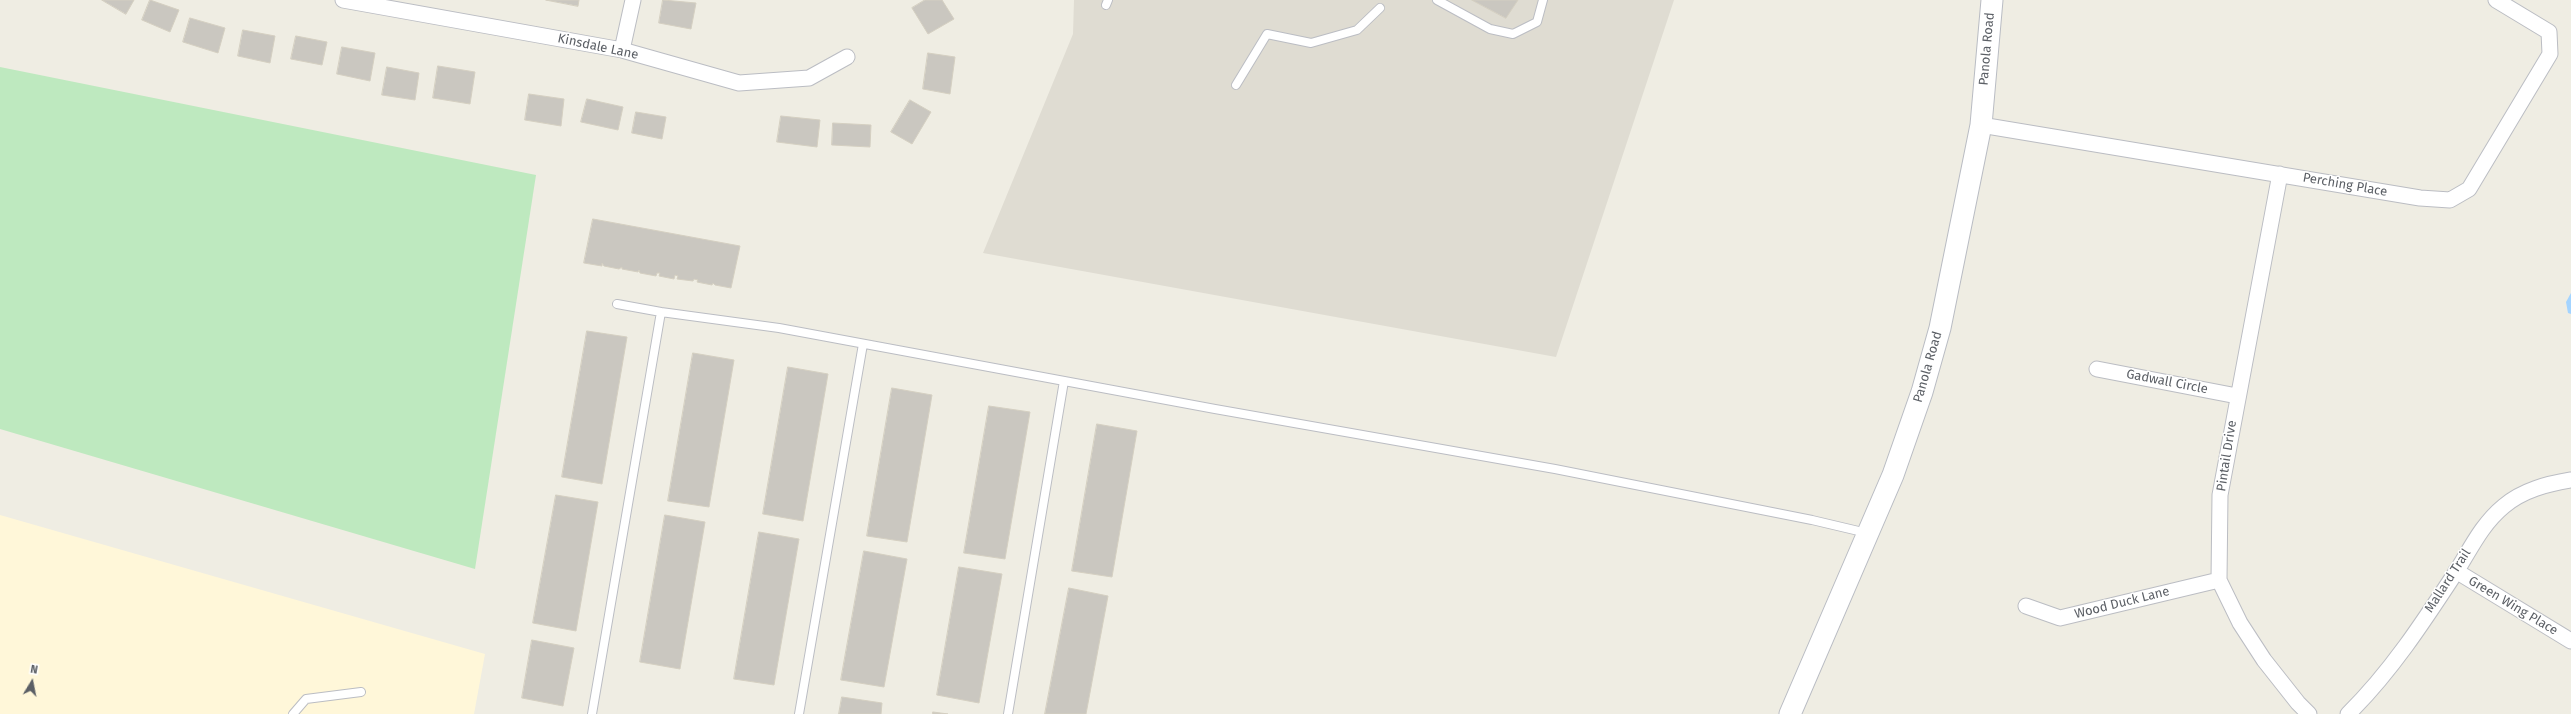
<!DOCTYPE html>
<html>
<head>
<meta charset="utf-8">
<style>
  body { margin:0 }
  #map { position:relative; width:2571px; height:714px; overflow:hidden; background:#efede3; font-family:"Fira Sans",sans-serif }
  canvas { display:block }
  .north { position:absolute; left:12px; top:662px; width:40px; height:40px; -webkit-text-stroke:3px #fff; paint-order:stroke; rotate:10deg; font-size:11px; font-weight:700; line-height:16px; text-align:center; color:#5b5f65 }
  .north::after { content:''; display:block; margin:auto; width:14px; height:18px; background:#5b5f65; clip-path:polygon(50% 0,100% 100%,50% 72%,0 100%) }
</style>
</head>
<body>
<div id="map">
<canvas width="2571" height="714"></canvas>
<div class="north">N</div>
</div>
<script>
const c = document.querySelector('canvas').getContext('2d');
c.lineJoin = 'round';
function fill(path, color) {
  c.fillStyle = color;
  c.fill(path, 'evenodd');
}
function stroke(path, color, width, dash) {
  c.strokeStyle = color;
  c.lineWidth = width;
  c.lineCap = dash ? 'butt' : 'round';
  c.setLineDash(dash || []);
  c.stroke(path);
}
function label(font, color, halo, rows, align = 'center') {
  c.font = font + ' "Fira Sans",sans-serif';
  c.lineWidth = 3;
  c.setLineDash([]);
  c.textBaseline = 'middle';
  c.strokeStyle = halo;
  c.fillStyle = color;
  for (const [text, x, y, turn = 0] of rows) {
    c.save();
    c.translate(x, y);
    c.rotate((+turn || 0) * Math.PI / 180);
    c.textAlign = isNaN(turn) ? turn : align;
    if (halo) c.strokeText(text, 0, 0);
    c.fillText(text, 0, 0);
    c.restore();
  }
}
const commercial = new Path2D(`
  M0,515L485,654L474,714H0Z`);
const education = new Path2D(`
  M1074,0H1674L1556,357L983,253L1073,34Z`);
const green = new Path2D(`
  M0,67L536,175L475,569L0,429Z`);
const water = new Path2D(`
  M2571,293V314L2568,313L2566,302Z`);
const building = new Path2D(`
  M102,0H134L126,14Z
  M150,0L179,10L170,32L142,20Z
  M546,0H579L578,6Z
  M663,0L696,3L691,29L659,23Z
  M925,0H942L954,19L928,34L912,8Z
  M1472,0H1518L1506,18Z
  M190,18L225,28L218,53L183,42Z
  M243,30L275,36L270,63L238,56Z
  M296,36L327,42L322,65L291,59Z
  M342,47L375,53L370,81L337,74Z
  M928,53L955,57L950,94L923,89Z
  M438,66L475,72L470,104L433,98Z
  M387,67L419,73L415,100L382,95Z
  M529,94L564,99L561,126L525,120Z
  M587,99L623,107L618,130L581,122Z
  M910,100L931,112L912,144L891,132Z
  M636,112L666,117L662,139L632,133Z
  M781,116L820,120L817,147L777,142Z
  M833,123L871,125L870,147L832,145Z
  M593,219L740,246L731,288L715,285L713,283L712,285L697,282L698,280L694,279L693,281L677,279L678,276L675,275L674,279L659,276L660,273H657L656,276L640,273L639,270L638,272L622,269V267L619,269L604,266L602,263V266L584,263Z
  M587,331L627,337L602,484L562,477Z
  M693,353L734,360L709,507L668,501Z
  M788,367L828,374L803,521L763,514Z
  M892,388L932,395L907,542L867,536Z
  M989,406L1030,412L1005,559L964,553Z
  M1097,424L1137,431L1112,577L1072,571Z
  M556,495L598,502L576,631L533,623Z
  M665,515L705,522L680,669L640,662Z
  M759,532L799,539L774,685L734,679Z
  M864,551L907,559L884,687L841,680Z
  M959,567L1002,574L979,703L937,695Z
  M1069,588L1108,596L1086,714H1045Z
  M532,640L574,648L563,706L522,698Z
  M842,697L882,703L881,714H839Z
  M933,712L948,714H933Z`);
const lane = new Path2D(`
  M1437,0L1490,29L1513,34L1537,22L1543,0
  M1106,5L1108,0
  M1236,85L1267,34L1311,43L1357,30L1380,8
  M617,304L661,312
  M293,714L306,699L361,692
  M592,714L661,312L779,328L1215,409L1555,469L1812,520L1867,533
  M799,714L863,344
  M1008,714L1064,381`);
const street = new Path2D(`
  M343,0L622,50L739,83L809,78L847,57
  M622,50L633,0
  M1981,125L2420,198L2450,200L2469,189L2550,54L2549,32L2496,0
  M2280,174L2220,495L2219,580L2240,623L2264,660L2298,703L2309,714
  M2097,369L2237,396
  M2456,571L2571,641
  M2026,606L2060,618L2219,580
  M2348,714C2390,673 2424,621 2456,572C2471,548 2482,524 2504,506C2523,490 2547,484 2571,480`);
const secondary = new Path2D(`
  M1790,714L1893,475L1922,392L1940,328L1981,125L1992,0`);
const streetNames = [
  ["Kinsdale Lane",598,47,12],
  ["Panola Road",1987,49,-85],
  ["Perching Place",2345,185,10],
  ["Panola Road",1928,367,-74],
  ["Gadwall Circle",2167,382,11],
  ["Pintail Drive",2227,456,-81],
  ["Mallard Trail",2448,581,-57],
  ["Wood Duck Lane",2122,603,-14],
  ["Green Wing Place",2513,606,31]
];
fill(commercial, '#fff7d9');
fill(education, '#dfdcd2');
fill(green, '#bee9bf');
fill(water, '#a4d4ff');
fill(building, '#cac7c0');
stroke(building, '#d4cfc1', 1);
stroke(lane, '#bbbdc3', 10);
stroke(street, '#bbbdc3', 17);
stroke(secondary, '#b9bcc3', 23);
stroke(lane, '#fff', 8);
stroke(street, '#fff', 15);
stroke(secondary, '#fff', 21);
label('13px', '#5b5f65', '#fff', streetNames);
</script>
</body>
</html>
